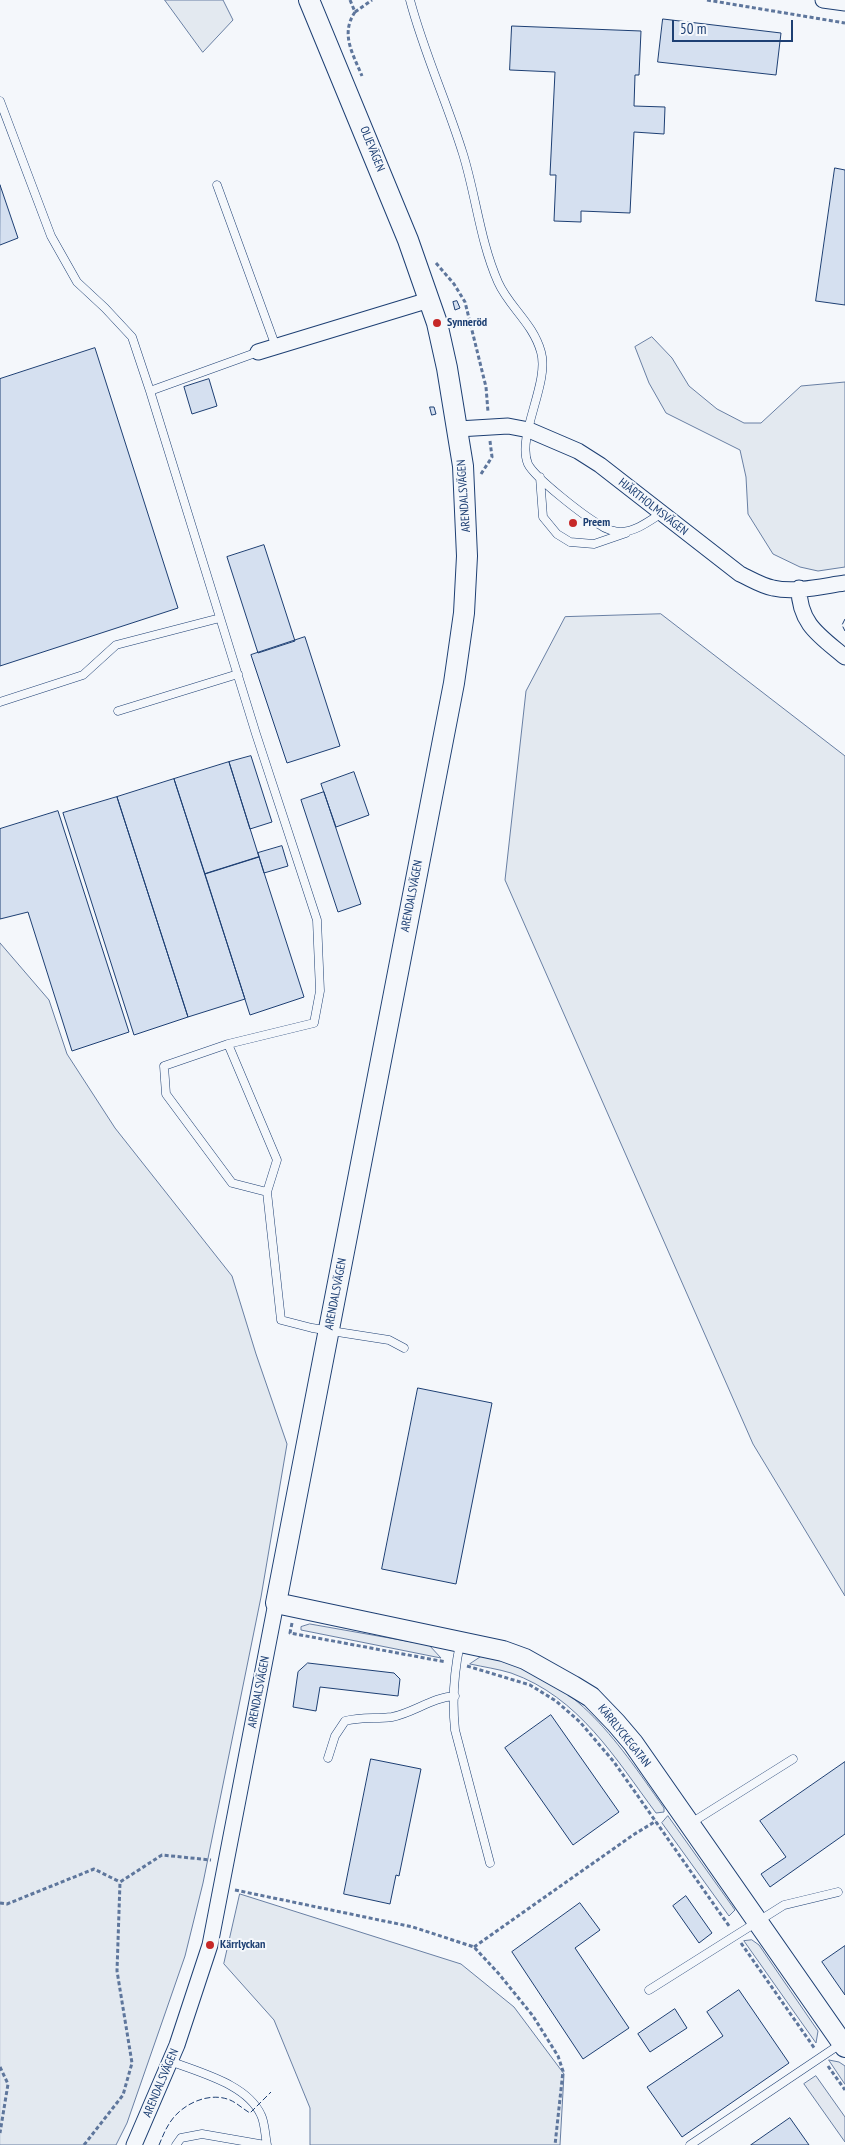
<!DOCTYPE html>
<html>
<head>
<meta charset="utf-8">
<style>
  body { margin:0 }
  #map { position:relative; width:845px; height:2145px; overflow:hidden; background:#f4f7fb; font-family:"PT Sans Narrow",sans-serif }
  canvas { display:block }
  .scale { position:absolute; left:672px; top:20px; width:121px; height:22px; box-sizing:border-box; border:2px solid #1d3f73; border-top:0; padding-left:6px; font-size:15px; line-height:18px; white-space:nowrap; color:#1d3f73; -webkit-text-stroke:4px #f4f7fb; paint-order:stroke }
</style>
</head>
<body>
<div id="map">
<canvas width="845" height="2145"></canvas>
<div class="scale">50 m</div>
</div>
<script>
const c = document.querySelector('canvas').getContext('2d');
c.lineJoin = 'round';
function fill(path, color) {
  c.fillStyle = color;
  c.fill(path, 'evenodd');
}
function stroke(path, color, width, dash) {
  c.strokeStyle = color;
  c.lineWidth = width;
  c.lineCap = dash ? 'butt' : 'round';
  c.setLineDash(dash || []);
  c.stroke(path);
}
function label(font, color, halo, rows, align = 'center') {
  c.font = font + ' "PT Sans Narrow",sans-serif';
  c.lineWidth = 4;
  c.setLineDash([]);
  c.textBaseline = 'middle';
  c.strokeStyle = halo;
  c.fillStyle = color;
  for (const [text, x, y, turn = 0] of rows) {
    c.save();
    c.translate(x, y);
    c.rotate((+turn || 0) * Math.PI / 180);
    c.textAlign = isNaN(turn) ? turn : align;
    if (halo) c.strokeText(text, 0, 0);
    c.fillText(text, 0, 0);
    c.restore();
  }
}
const green = new Path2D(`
  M165,0H223L233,20L203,52Z
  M652,337L672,358L689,386L717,409L744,423H761L801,386L845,382V567L818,571L800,567L773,554L748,514L746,477L740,450L666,413L649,383L635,347Z
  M661,614L845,756V1596L753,1444L505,880L526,691L565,617Z
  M0,943L49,1000L67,1054L115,1128L232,1276L256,1354L287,1444L261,1597L203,1883L185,1956L127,2123L116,2145H0Z
  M310,1624L429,1645L441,1658L301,1630V1627Z
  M482,1656C574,1674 614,1737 664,1808V1812L656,1813C615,1758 579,1697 511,1673C498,1669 484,1667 470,1664Z
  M668,1816L735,1910L729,1916L662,1823Z
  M240,1894L461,1964L514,2007L564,2074L560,2145H310V2108L274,2020L224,1964Z
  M752,1940L759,1945L818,2031L816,2043L744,1941Z
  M829,2060L839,2062L845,2066V2084Z`);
const parking = new Path2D(`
  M816,2076L845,2117V2142L804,2084Z`);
const building = new Path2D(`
  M663,19L781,33L776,75L658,62Z
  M512,26L641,31L639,75H635L634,106L665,107L664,134L634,132L630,213L581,211V222L554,221L556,175H550L555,72L510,70Z
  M835,168L845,170V305L816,301Z
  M0,185L18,238L0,245Z
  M457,301L460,308L455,310L453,302Z
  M95,348L178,608L0,666V379Z
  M209,379L217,406L192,414L184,387Z
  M430,407H434L436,414L432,415Z
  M264,545L295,641L258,653L227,557Z
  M305,637L340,746L287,763L251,655Z
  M251,756L272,822L250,829L229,762Z
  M229,762L259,857L205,874L174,779Z
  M354,772L369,815L336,827L321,784Z
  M174,779L245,999L188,1017L117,797Z
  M324,792L361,904L338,912L301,800Z
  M117,797L188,1017L134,1035L63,813Z
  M58,811L129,1032L72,1051L28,912L0,919V829Z
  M282,846L288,866L264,873L258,853Z
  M259,857L304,997L250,1015L205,874Z
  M418,1388L492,1403L456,1584L382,1569Z
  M308,1663L394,1673L400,1679L398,1696L320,1687L316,1711L293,1707L298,1672Z
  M551,1715L619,1812L573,1845L505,1748Z
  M371,1759L421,1769L399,1876L396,1875L390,1904L344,1894Z
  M845,1762V1834L770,1887L761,1874L786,1857L760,1821Z
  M686,1896L712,1933L699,1943L673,1906Z
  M580,1903L600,1930L575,1948L629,2028L583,2059L512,1952Z
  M845,1946V1995L822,1962Z
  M739,1990L789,2063L682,2137L647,2087L723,2036L707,2012Z
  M675,2009L687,2028L650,2052L638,2034Z
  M790,2118L809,2145H751Z`);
const path = new Path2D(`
  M350,0L355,12C340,34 353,54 362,76
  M707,0L845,23
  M355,12L372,0
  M436,263L454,284L465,302L486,387L488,412
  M481,474L492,457L490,441
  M292,1623L290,1633L446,1662
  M467,1666L530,1685L556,1701L580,1722L614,1762L729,1926
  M235,1890L413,1927L474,1947L499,1974L533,2016L558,2056L563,2071L555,2145
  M0,1903L7,1904L94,1869L120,1882
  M741,1943L815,2049
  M474,1947L633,1835L656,1821
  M828,2066L845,2090
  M0,2067L8,2084L0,2133
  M84,2145L123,2095L132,2063L117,1971L120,1882L162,1855L211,1860`);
const lane = new Path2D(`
  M410,0C424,53 447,102 463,154C476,196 480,241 498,282C509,307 533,323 541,352C550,383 516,436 528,464C535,478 584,516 600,525C605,529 615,532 621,532C637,531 649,521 662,513
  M0,101L51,236L77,282L105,308L132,337L150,391L256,734L317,920L320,991L314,1023L228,1044L277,1160L267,1192L281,1320L312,1328L389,1340L404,1348
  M217,185L276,347
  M150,391L258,352
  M540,477L543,517L557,534L570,542L594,544L626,533
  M0,702L83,675L116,645L220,618
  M118,711L238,674
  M228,1044L164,1066L166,1094L232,1183L267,1192
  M460,1644C454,1672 452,1701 455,1730L490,1863
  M328,1758L335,1736L345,1721C361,1717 376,1719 392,1717C413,1713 433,1697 455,1696
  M691,1823L793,1759
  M649,1990L784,1905L838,1892
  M170,2061C200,2073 247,2084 261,2115C265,2123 265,2135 267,2145
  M176,2145L181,2138L202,2134L265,2145
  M690,2145L842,2043`);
const street = new Path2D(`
  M823,0L845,3
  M258,352L429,300
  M458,429L508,426L529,430L578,451L600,465L740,574C751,579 762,586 773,588C795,593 823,586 845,583
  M799,588C799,624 820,636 845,657
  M134,2145L177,2045L210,1945L276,1603`);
const secondary = new Path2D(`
  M309,0L408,240L437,323L447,368L463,466L467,556L464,613L454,683L276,1603L503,1651L525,1659L573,1686L591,1697L616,1723L633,1743L845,2047`);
const fence = new Path2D(`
  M845,619L842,625L845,631
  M159,2145C162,2138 165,2130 169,2124C180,2105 208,2091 230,2100C237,2103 243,2109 250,2113L271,2092`);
const markers = [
  [437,323,5,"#c62828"],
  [573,523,5,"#c62828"],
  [210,1945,5,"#c62828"]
];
const streetNames = [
  ["OLJEVÄGEN",372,149,68],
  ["ARENDALSVÄGEN",464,496,-94],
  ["HJÄRTHOLMSVÄGEN",653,507,38],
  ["ARENDALSVÄGEN",412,896,-79],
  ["ARENDALSVÄGEN",336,1294,-79],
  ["ARENDALSVÄGEN",259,1692,-79],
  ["KÄRRLYCKEGATAN",624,1736,51],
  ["ARENDALSVÄGEN",161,2083,-67]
];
const poiNames = [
  ["Synneröd",447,323],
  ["Preem",583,523],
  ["Kärrlyckan",220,1945]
];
fill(green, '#e3e9f0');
stroke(green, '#687fa3', 1);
fill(parking, '#e3e8f0');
stroke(parking, '#687fa3', 1);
fill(building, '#d5e0f0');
stroke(building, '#1d3f73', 1);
stroke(lane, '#1d3f73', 9);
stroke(street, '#1d3f73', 17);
stroke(secondary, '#1d3f73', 22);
stroke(path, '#5e769c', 3, [4, 2.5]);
stroke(lane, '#f4f7fb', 8);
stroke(street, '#f4f7fb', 15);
stroke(secondary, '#f4f7fb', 20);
stroke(fence, '#1d3f73', 1, [6, 2.5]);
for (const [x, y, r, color] of markers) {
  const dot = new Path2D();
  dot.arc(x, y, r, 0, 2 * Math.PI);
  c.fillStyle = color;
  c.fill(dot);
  stroke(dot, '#f4f7fb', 2);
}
label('12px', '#1d3f73', '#f4f7fb', streetNames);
label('bold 12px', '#1d3f73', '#f4f7fb', poiNames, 'left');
</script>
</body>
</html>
